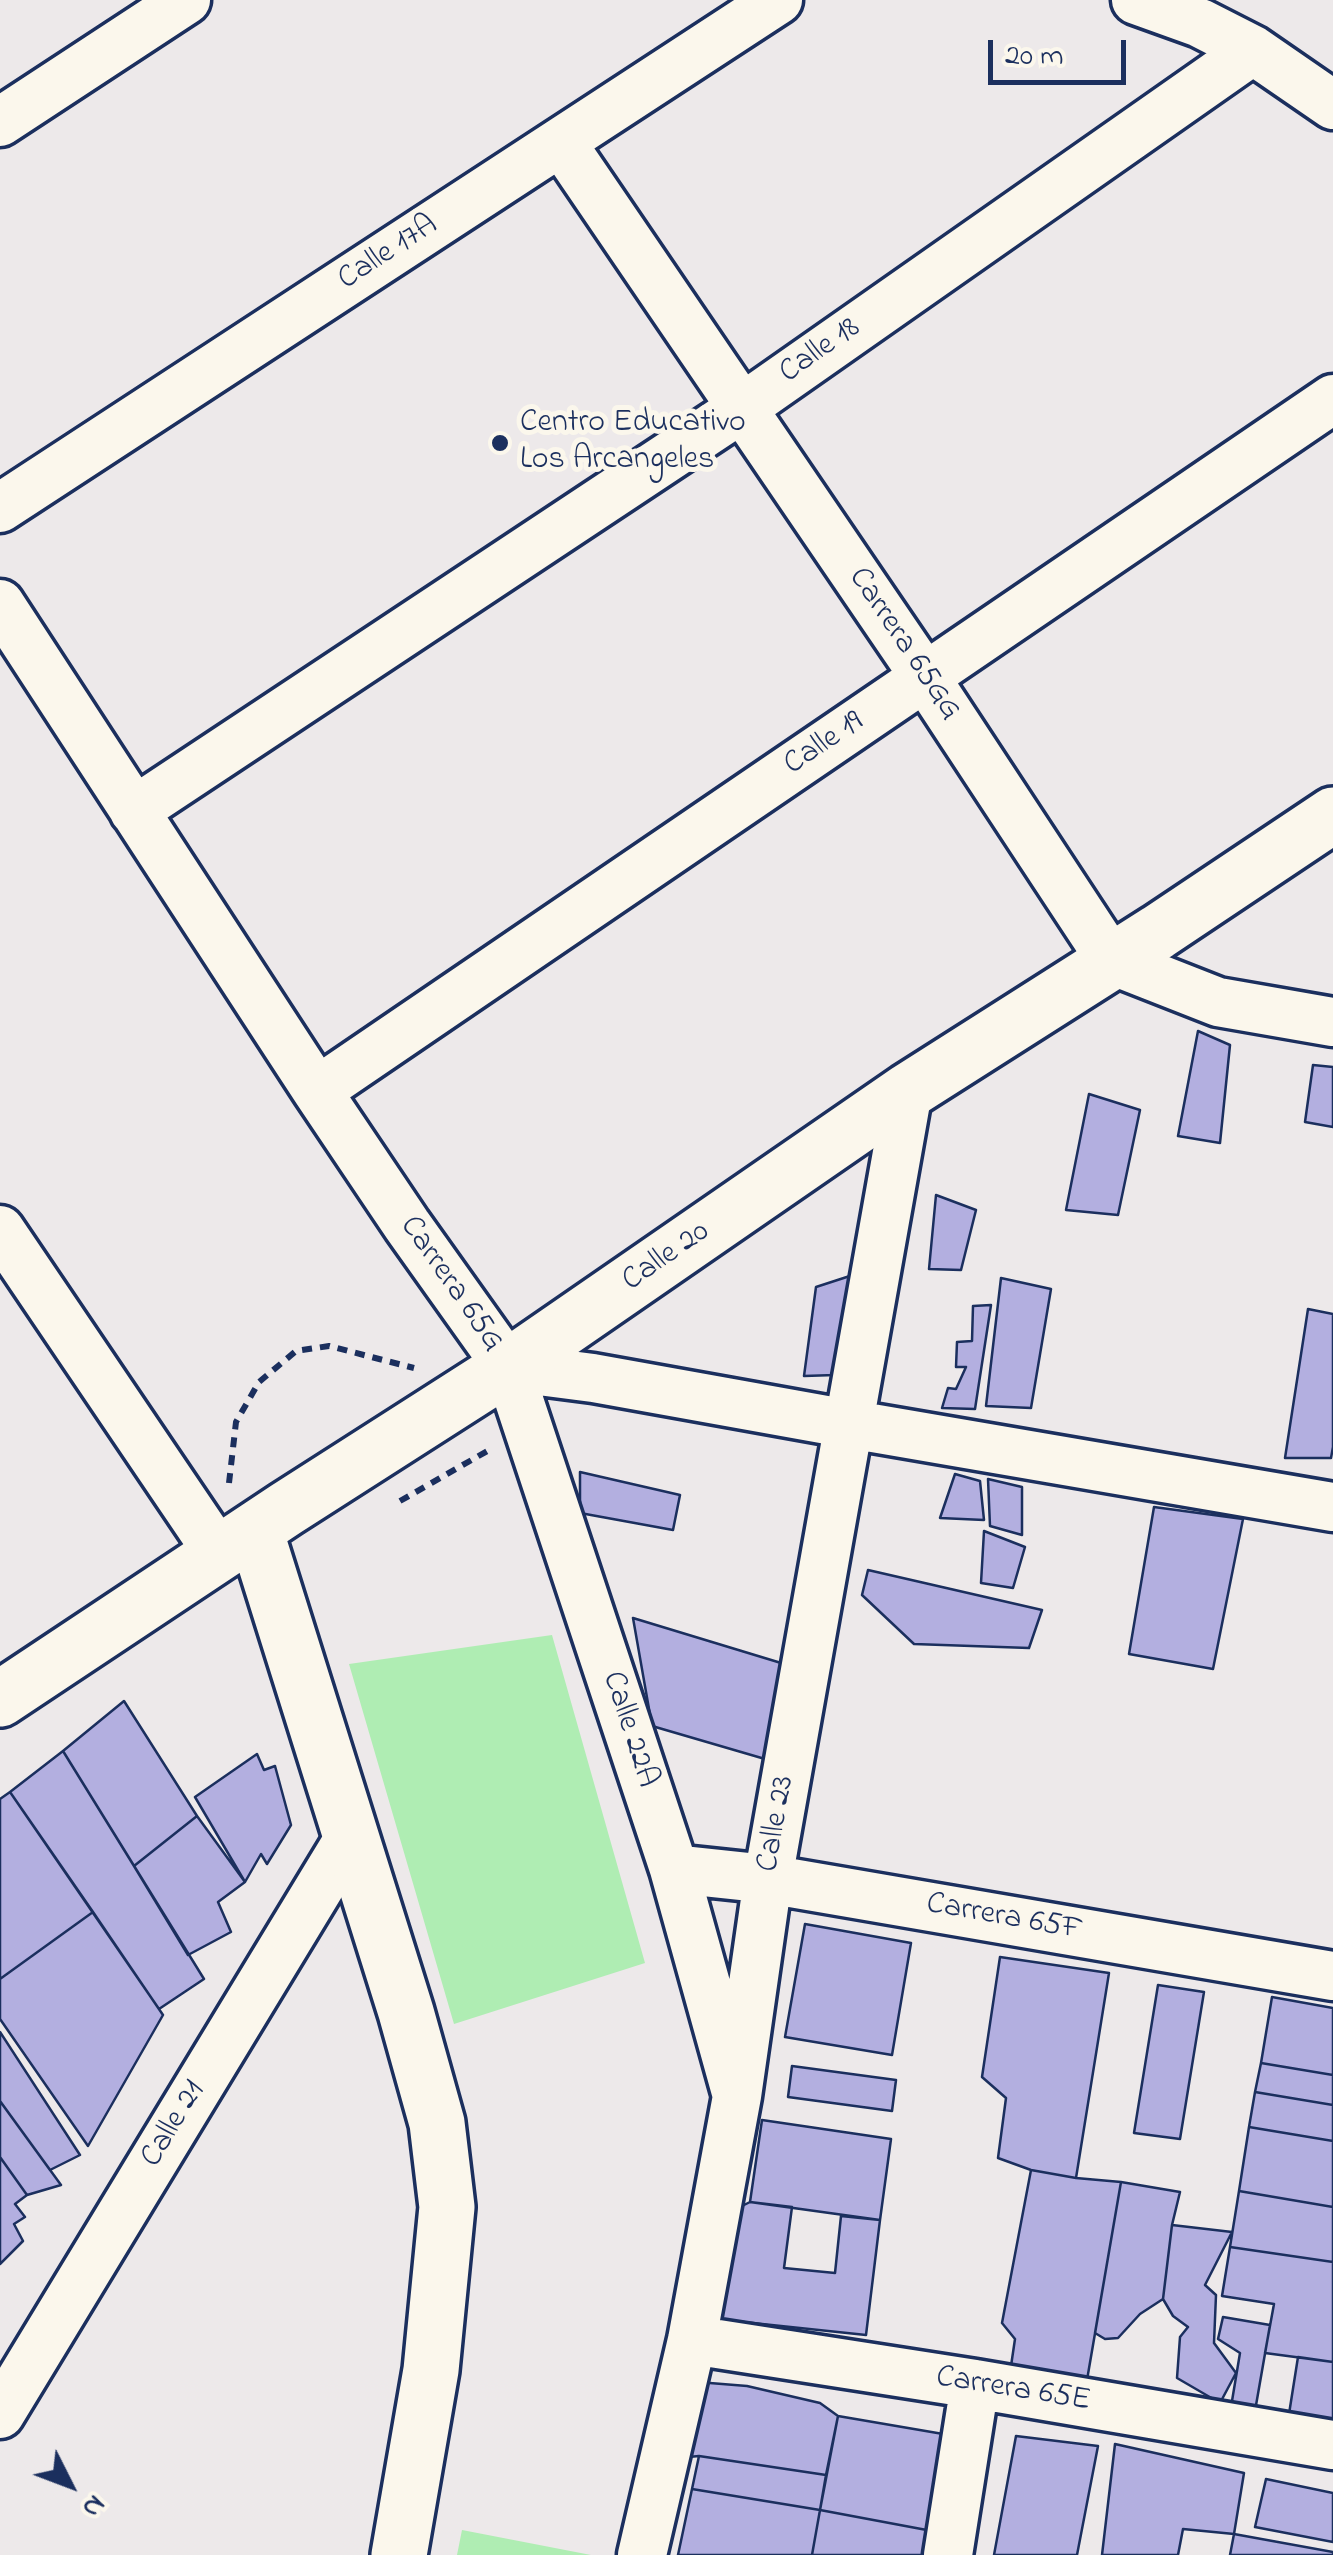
<!DOCTYPE html>
<html>
<head>
<meta charset="utf-8">
<style>
  body { margin:0 }
  #map { position:relative; width:1333px; height:2555px; overflow:hidden; background:#ede9ea; font-family:"Indie Flower",sans-serif }
  canvas { display:block }
  .north { position:absolute; left:20px; top:2435px; width:100px; height:100px; -webkit-text-stroke:8px #fbf7ec; paint-order:stroke; rotate:132deg; font-size:28px; font-weight:700; line-height:40px; text-align:center; color:#1b2f5e }
  .north::after { content:''; display:block; margin:auto; width:35px; height:45px; background:#1b2f5e; clip-path:polygon(50% 0,100% 100%,50% 72%,0 100%) }
  .scale { position:absolute; left:988px; top:40px; width:138px; height:45px; box-sizing:border-box; border:5px solid #1b2f5e; border-top:0; padding-left:12px; font-size:30px; line-height:35px; white-space:nowrap; color:#1b2f5e; -webkit-text-stroke:8px #fbf7ec; paint-order:stroke }
</style>
</head>
<body>
<div id="map">
<canvas width="1333" height="2555"></canvas>
<div class="north">N</div>
<div class="scale">20 m</div>
</div>
<script>
const c = document.querySelector('canvas').getContext('2d');
c.lineJoin = 'round';
function fill(path, color) {
  c.fillStyle = color;
  c.fill(path, 'evenodd');
}
function stroke(path, color, width, dash) {
  c.strokeStyle = color;
  c.lineWidth = width;
  c.lineCap = dash ? 'butt' : 'round';
  c.setLineDash(dash || []);
  c.stroke(path);
}
function label(font, color, halo, rows, align = 'center') {
  c.font = font + ' "Indie Flower",sans-serif';
  c.lineWidth = 10;
  c.setLineDash([]);
  c.textBaseline = 'middle';
  c.strokeStyle = halo;
  c.fillStyle = color;
  for (const [text, x, y, turn = 0] of rows) {
    c.save();
    c.translate(x, y);
    c.rotate((+turn || 0) * Math.PI / 180);
    c.textAlign = isNaN(turn) ? turn : align;
    if (halo) c.strokeText(text, 0, 0);
    c.fillText(text, 0, 0);
    c.restore();
  }
}
const green = new Path2D(`
  M552,1635L645,1963L454,2024L349,1664Z
  M462,2530L591,2555H457Z`);
const building = new Path2D(`
  M1198,1031L1230,1045L1220,1143L1178,1136Z
  M1313,1065L1333,1067V1127L1305,1122Z
  M1089,1094L1140,1110L1118,1215L1066,1210Z
  M936,1195L976,1210L961,1270L929,1269Z
  M856,1274L835,1375L804,1376L816,1287Z
  M1001,1278L1051,1289L1031,1408L986,1406Z
  M991,1305L975,1409L942,1408L948,1388L956,1389L966,1367H956L957,1342L972,1341L973,1306Z
  M1308,1309L1333,1314V1447L1331,1458H1285Z
  M580,1472L680,1495L673,1530L580,1513Z
  M955,1474L980,1481L984,1520L940,1518Z
  M988,1479L1022,1487V1535L990,1526Z
  M1154,1507L1243,1519L1213,1669L1129,1654Z
  M984,1531L1025,1547L1013,1588L981,1583Z
  M868,1570L1042,1610L1029,1648L914,1644L862,1595Z
  M633,1618L791,1666L765,1759L652,1726Z
  M124,1701L197,1816L134,1866L63,1751Z
  M63,1751L204,1979L159,2009L10,1792Z
  M257,1754L264,1770L275,1766L291,1825L267,1864L261,1854L245,1882L195,1797Z
  M10,1792L93,1912L0,1979V1799Z
  M197,1816L245,1882L218,1902L231,1932L188,1955L134,1866Z
  M93,1912L163,2015L88,2146L0,2019V1979Z
  M805,1924L911,1943L892,2055L785,2037Z
  M1000,1957L1109,1973L1076,2178L1031,2170L998,2158L1006,2098L982,2077Z
  M1158,1985L1204,1992L1180,2139L1134,2133Z
  M1272,1997L1333,2008V2075L1261,2063Z
  M0,2032L80,2155L50,2170L0,2101Z
  M1261,2063L1333,2075V2105L1255,2092Z
  M792,2066L896,2080L892,2111L788,2097Z
  M1255,2092L1333,2105V2141L1249,2127Z
  M0,2101L61,2185L27,2195L0,2157Z
  M762,2120L891,2139L880,2220L750,2202Z
  M1249,2127L1333,2141V2207L1239,2191Z
  M0,2157L27,2195L15,2204L25,2217L14,2224L23,2241L0,2264Z
  M1031,2170L1076,2178L1121,2182L1087,2380L1011,2366L1015,2339L1002,2323Z
  M1121,2182L1180,2192L1172,2225L1163,2299L1140,2314L1118,2338L1105,2339L1095,2333Z
  M1239,2191L1333,2207V2262L1230,2247Z
  M750,2202L792,2207L784,2268L835,2273L841,2216L880,2220L866,2335L715,2319L728,2213Z
  M1172,2225L1232,2232L1205,2285L1216,2295L1214,2343L1236,2373L1220,2403L1177,2378L1180,2337L1188,2327L1173,2316L1163,2299Z
  M1230,2247L1333,2262V2362L1265,2353L1274,2304L1222,2296Z
  M1223,2317L1270,2325L1255,2411L1230,2413L1240,2353L1218,2339Z
  M1298,2357L1333,2362V2421L1289,2414Z
  M685,2381L747,2386L820,2403L838,2416L826,2475L699,2456L678,2458Z
  M838,2416L949,2435L932,2531L820,2510Z
  M1016,2436L1098,2446L1077,2555H994Z
  M1115,2444L1244,2473L1234,2534L1183,2529L1178,2555H1102Z
  M699,2456L826,2475L820,2510L692,2489Z
  M1266,2479L1333,2493V2542L1255,2527Z
  M692,2489L820,2510L812,2555H678Z
  M820,2510L932,2531L927,2555H812Z
  M1234,2534L1333,2552V2555H1230Z`);
const path = new Path2D(`
  M229,1483L236,1422L259,1382L296,1351L329,1346L414,1368
  M400,1501L489,1450`);
const minor = new Path2D(`
  M1136,0L1200,23L1253,50L1333,105
  M0,122L186,0
  M561,142L925,677L1111,960L1218,1002L1333,1022
  M0,508L778,0
  M0,604L317,1091L407,1225L508,1367L674,1869L737,2096
  M134,811L742,408L1253,50
  M317,1091L1333,399
  M0,1230L219,1554
  M508,1367L593,1378L849,1424L1333,1507
  M674,1869L768,1879L1333,1976
  M692,2340L975,2384L1333,2445
  M0,2414L350,1837
  M642,2555L692,2340L737,2096L768,1879L908,1091
  M948,2555L975,2384`);
const tertiary = new Path2D(`
  M255,1530L406,2012L437,2123L447,2207L431,2370L399,2555
  M0,1699L286,1509L508,1367L908,1091L1158,932L1333,815`);
const markers = [
  [500,443,10,"#1b2f5e"]
];
const streetNames = [
  ["Calle 17A",389,254,-33],
  ["Calle 18",821,352,-35],
  ["Carrera 65GG",903,645,56],
  ["Calle 19",825,745,-34],
  ["Calle 20",667,1258,-35],
  ["Carrera 65G",450,1285,55],
  ["Calle 22A",628,1730,72],
  ["Calle 23",778,1824,-80],
  ["Carrera 65F",1004,1919,10],
  ["Calle 21",175,2125,-59],
  ["Carrera 65E",1013,2391,9]
];
const poiNames = [
  ["Centro Educativo",520,425],
  ["Los Arcangeles",520,462]
];
fill(green, '#afedb3');
fill(building, '#b3afe0');
stroke(building, '#1b2f5e', 2.5);
stroke(minor, '#1b2f5e', 55);
stroke(tertiary, '#1b2f5e', 62);
stroke(path, '#1b2f5e', 6, [10, 8]);
stroke(minor, '#fbf7ec', 48);
stroke(tertiary, '#fbf7ec', 55);
for (const [x, y, r, color] of markers) {
  const dot = new Path2D();
  dot.arc(x, y, r, 0, 2 * Math.PI);
  c.fillStyle = color;
  c.fill(dot);
  stroke(dot, '#fbf7ec', 4);
}
label('32px', '#1b2f5e', '#fbf7ec', streetNames);
label('32px', '#1b2f5e', '#fbf7ec', poiNames, 'left');
</script>
</body>
</html>
